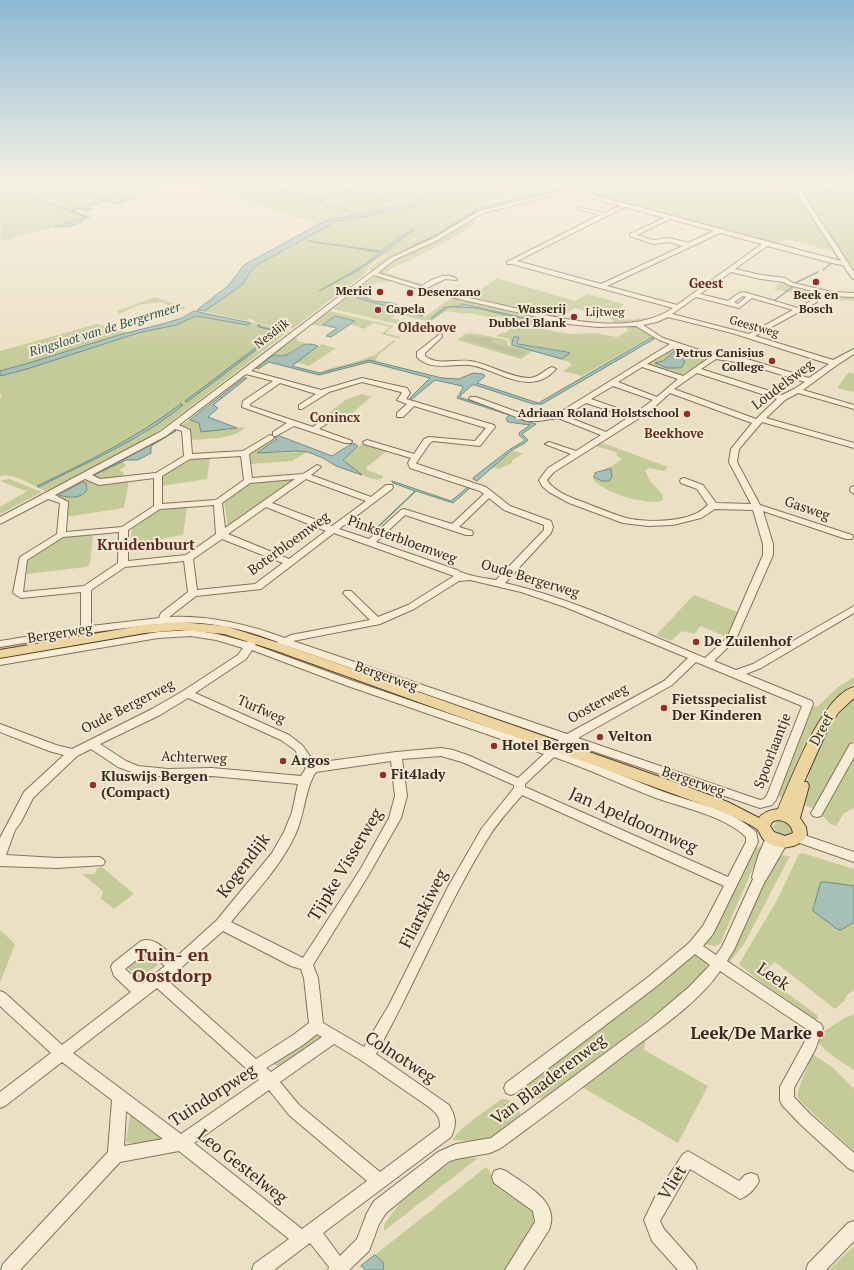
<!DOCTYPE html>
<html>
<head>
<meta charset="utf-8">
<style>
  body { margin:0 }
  canvas { display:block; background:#ece0c4 }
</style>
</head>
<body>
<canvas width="854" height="1270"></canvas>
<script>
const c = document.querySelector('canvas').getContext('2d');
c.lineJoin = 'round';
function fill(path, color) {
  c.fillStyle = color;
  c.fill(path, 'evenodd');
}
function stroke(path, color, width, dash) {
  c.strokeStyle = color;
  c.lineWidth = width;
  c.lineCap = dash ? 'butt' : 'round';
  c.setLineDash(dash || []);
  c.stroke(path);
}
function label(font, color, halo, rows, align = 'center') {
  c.font = font + ' "PT Serif",serif';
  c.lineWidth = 4;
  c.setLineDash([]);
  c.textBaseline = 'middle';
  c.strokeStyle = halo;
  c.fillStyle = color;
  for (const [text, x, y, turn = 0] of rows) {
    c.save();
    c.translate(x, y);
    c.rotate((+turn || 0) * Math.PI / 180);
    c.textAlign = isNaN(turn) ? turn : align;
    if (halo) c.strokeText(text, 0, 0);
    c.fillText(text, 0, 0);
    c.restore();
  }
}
const green = new Path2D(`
  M0,183H55L105,200L70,210L0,186Z
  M57,183H120L149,192L116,203Z
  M122,183H178L151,192Z
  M190,183H253L320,203L348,191L388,201L349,190C373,181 378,182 402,188L386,183H441L452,186H446L409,204L333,219L319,224Z
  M259,183H366L319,201Z
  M535,183H541L468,210L375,261L368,267L367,272L291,330L292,328L287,327L284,329L254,322V320L213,310L249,319L248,321L203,311L242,285L251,271L259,264L335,222L413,207L444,190L464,186L490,187L495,184L498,185L496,190L505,192Z
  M545,183H563L559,185L569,183H766L768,190H790L787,186H790L784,184L786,183H854V267L849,264L846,261L837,259L832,251L792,240H785L776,245L771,243L780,236L771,243Z
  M544,185L549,186L534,191L541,194L474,211L471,215L443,234L391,258L370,271V268L372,266L389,254L471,210Z
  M0,187L81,215L86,217L5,241L1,240Z
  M468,220L476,223C457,236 437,247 416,257C406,263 395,265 386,273L425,285L413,284L377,273L394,259L439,239Z
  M377,275L393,281L376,283L365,288L353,298H358L425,317L448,300L456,298L542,318L533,327L537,328L570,334L596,333L617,337L628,331L626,326H634L655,338L645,340L582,376L563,371L572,365L569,363L570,362L532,351L521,359L457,340C459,338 463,335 465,334C473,331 498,339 507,340L508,345L527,350L511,345L509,339L496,336L503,332L506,333L512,326L524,329L530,325L497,316L495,318L468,313L465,314L446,311L430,322L397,314L391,318L428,327L423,330L333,309ZM462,304L534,320L476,308L454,307H448L432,318L445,307L459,306ZM477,336L494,340L491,342L524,352L463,339ZM519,337L517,343L518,344L569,352L530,350L512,345V343Z
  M497,278L575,301L588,294L624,304L617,310L619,312L614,316C632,325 640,315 655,318L634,322L613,323L614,321L609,318L575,308L558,319L467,299Z
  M779,284L788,285L791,287L793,285L854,295V301L842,300L841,302L821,294L819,297L804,296L780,290L779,291L774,289Z
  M155,297L186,308L182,310L160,302L139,305L119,314L117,311Z
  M330,311L394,326L385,333L401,337L400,339L381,334L390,327L373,323L364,329L350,324L354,322L336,316L322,326L311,325Z
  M200,316L247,325L251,323H255L289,331L163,428L134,446L57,486L45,491C30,485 17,473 0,476V398H2L0,393V376L27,369L97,345L154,329L176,325L191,317ZM181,404L182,405L142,435L37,487L124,442L163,418Z
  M97,324L128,333L29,363L0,371V351Z
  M295,338L298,339L297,341L307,343L299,346L285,356L273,354Z
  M394,340L396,341L378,355L375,362L367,360L324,372L325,370L358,361L375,355Z
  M322,344L336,348L309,366L296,362Z
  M677,347L708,358L682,375L647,364ZM675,351L682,358L685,362L681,368H667L657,365L669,357Z
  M849,372L854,374V392L837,388Z
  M363,394L371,397L344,420L326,415L347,399Z
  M190,420L199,423L201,431L245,427C237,439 204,439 191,440L190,428L182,425Z
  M274,437L277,438L257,453L307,452L292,461L250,464L249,454Z
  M363,443L388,450L366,468L367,470L383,476V478C371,484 353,469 344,461L343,460Z
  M603,443L668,467L664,471L649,468L645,470L650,481L663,495V500C650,507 601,492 593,479L594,474V475L611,469L595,473L612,466L622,459L617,456L616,452L596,446Z
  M512,450L523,454L512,460V463L499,469L493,467Z
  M210,457L207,479L162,486L163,475L189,459Z
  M123,461L126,466L119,470L124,473L122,478L102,480L93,476Z
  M299,478L228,528L224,501L251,482Z
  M9,479L42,492L0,514V507L31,489L26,491L0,481Z
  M87,479L129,480L124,508L65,517L66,501L56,496L59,495L75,497L87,490L86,483L83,482Z
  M187,506L183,535L130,544L132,528L161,508Z
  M93,534L90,564L86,567L26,574L27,558L60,537Z
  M694,595L740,613L726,637L701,626L694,634L682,631L671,641L656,635Z
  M145,625L0,650V646L67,634Z
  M854,677V684L842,692L824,710L801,753L783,798L775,795L813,706L817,707L837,688Z
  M854,698V739L815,809L801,804C808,776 817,743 836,719C841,712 848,705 854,698Z
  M854,758V808L844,813L836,826L829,823L821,814Z
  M780,821L789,823L793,829L791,834L783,836L776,832L773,826L777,822Z
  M762,847L720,944L714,946L704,944L752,848Z
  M803,853L854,869V886L847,885L852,923L854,922V990L847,995L844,1001L835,1009L775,962L761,974L817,1015L818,1019H814L753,976L739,964L776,902L799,854Z
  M777,855L790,856L744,944L729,963L728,959Z
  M102,867L134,894L114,909L101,899L103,891L82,874H95L97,868Z
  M0,930L15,944L0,983Z
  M145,953L158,965L139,979L127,967Z
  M695,955L708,963L704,973L680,995L547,1097L534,1099L523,1090L524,1085L691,957Z
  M852,1015L854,1016V1070L830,1054L817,1042L820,1034L844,1018Z
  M316,1031L321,1033L323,1039L280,1066L274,1065L273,1061Z
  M646,1038L644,1050L708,1086L678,1143L582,1087Z
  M812,1054L832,1067L854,1089V1151L809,1110L798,1098V1091Z
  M501,1099C513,1098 522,1108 520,1119L495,1138L474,1141L453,1140C456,1130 491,1107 501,1099Z
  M131,1109L167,1138C156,1140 136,1147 126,1142Z
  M464,1157L478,1158L384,1231V1225L404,1197L439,1170L451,1162Z
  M486,1167C500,1188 523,1198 538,1217L505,1270H383L384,1263L375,1255Z
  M854,1246V1270H829Z`);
const cemetery = new Path2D(`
  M468,336H477L494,339L491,342L525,352L520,356L463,339Z`);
const water = new Path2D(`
  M55,183L116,203L145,193L118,204L105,201L84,208L94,209L85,211L81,208L72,211L91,218C85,217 82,221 77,224C69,228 62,226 54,227L86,217L0,187L70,210L105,200Z
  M253,183H259L319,201L369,183L350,191L389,201L348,191L320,202L349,211Z
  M488,183H496L494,186L490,187L464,186L444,190L413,207L335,222L259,264L251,271L242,285L205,311L197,310L228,286L244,265L319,224L333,219L409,204L439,188L462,184Z
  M831,183L854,186V188L836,185L830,190L854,194V196L823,191Z
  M558,189L561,190L484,209L471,215L432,239L405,250L438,234L473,212V210Z
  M412,229L414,230L361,269L319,291L367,263L379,252L308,241L381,251Z
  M360,295L374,301L393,303L405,309H410L426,313L422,316C414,314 406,312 398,309C384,304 369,303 356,297Z
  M462,304L534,320L533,321L476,308L454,307H448L433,318H431L445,307L459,306Z
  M194,311L251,323L247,325L196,316L176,325L138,333L27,369L0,376V371L29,363L119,335L166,323L182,318Z
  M335,316L355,321L331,337L326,336L337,328L323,325Z
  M258,325H260V327L281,331L187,402L185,401L278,331L259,327Z
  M514,337H519L517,343L518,344L567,352L570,353L562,359L512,345Z
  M651,338L654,339L542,404H533L475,385H472L460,396L461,398L511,413L522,420L536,424L522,434L528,440L525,443L512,450L477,481L473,479L474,477L509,450L524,441L525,440L520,436L519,433L530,425L508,422L506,419L509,415L457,398L463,388L462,386L435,380L412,399L410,398L430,378L369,362L319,375L269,362L258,369L256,368L273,355C277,355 282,357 286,355C299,349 302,340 318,346L292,366L320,373L369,360L442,378L459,379L473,373L483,374L485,376L477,383L538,403Z
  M677,349L676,351L685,362L681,368H667L655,363L663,361Z
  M244,378H247L213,405L218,408L208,417L237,428L201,432L199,423L190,420Z
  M181,404L183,405C140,441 88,461 39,487L37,486C87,462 136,438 181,404Z
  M174,430L176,431L151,446V453L138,460H126L94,475L164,438Z
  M277,435L332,456L353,443L358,446L343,460L362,475L336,466L323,458L308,452L297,451L257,453L277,439L274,437Z
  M611,469L612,477L609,481H602L594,477L595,473Z
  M392,481L451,501L468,487L470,488L453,503L416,491L371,534H370L415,491L393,483Z
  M83,482L86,483L87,490C82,499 68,498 59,495Z
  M821,882H826L854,886V922L841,930L837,929L813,911Z
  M375,1255L384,1263L383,1270H366L361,1266Z`);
const stream = new Path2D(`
  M823,270L832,263
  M775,300L790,289L792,287L791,285L818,272`);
const minor = new Path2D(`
  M539,183H547L571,189L841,261L797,194L794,188L796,183H802L800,188L803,194L854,272V279L852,278L843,265L836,264L767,246L735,269L761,275L785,278L793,283L832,292L854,293V297L832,296L789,285L783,282L761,279L731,272L700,294L728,301L739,293L744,292L798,308L813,300H817V302L755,336L833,360L854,349V354L837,365L803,390L854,405V409L798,393L785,400L766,418L854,443V448L762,422L739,449L737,462L760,505L852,535L853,537L852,539H846L763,511L773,544V555L736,639L714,661L736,670L753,664L854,606V613L761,668L746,674L812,701L813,704L776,800L772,805L760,808L569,743L561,751C596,763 629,779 664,792C694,803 732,809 756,832L758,842L713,934L703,946L716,955L722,947L753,879L752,877L758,856L767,835L771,833L775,835L777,838L775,842L778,839L782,837L786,839L788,842L763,885L734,950L727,961L821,1024L823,1028L815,1050L794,1088V1097L810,1114L854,1153V1171L848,1168L800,1124L782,1105L780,1100V1087L804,1043L808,1030L720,971C700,1001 659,1029 631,1050C588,1083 545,1116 501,1148L490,1153L456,1159L448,1162L386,1213L379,1224L369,1251L349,1270H328L329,1267L310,1243L274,1270H252L254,1264L289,1239L179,1151L120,1162L20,1270H1L3,1264L108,1152L112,1100L62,1062L5,1106L0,1108V1092L51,1053L0,1006V991L5,993L62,1045L131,992L114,976L111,967L113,963L141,941C155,936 165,950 175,958L217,920L272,853L284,832L292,812L298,784L212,776L168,777L137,774L118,767L91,749L77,756L33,798L21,822L15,830L6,855L57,858L99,857L103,859L105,862L103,865L57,868L0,866V838L24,792L64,755L49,751L0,732V724L56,745L72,749L152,709L183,691L238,655L243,648L216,640L191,636L158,638L0,665V659L158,632L191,630L217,634L247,642L248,640H256L257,642L255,645L353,681L550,748L559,740L287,646L282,649H274L273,647L278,642C252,632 226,625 199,623C174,622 150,625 126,628C84,633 42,640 0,647V641L81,628V592L21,598L13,593L20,557L57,534L60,503L48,499L0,524V517L160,432L390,258L434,238L479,211L562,190ZM568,192L620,206L604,213L578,207V209L600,215L507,262V264H512L673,308C629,339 550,316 501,305C476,299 451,295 427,288L445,279L456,280L457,279C445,271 432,280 421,286L378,273L394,260L438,240L483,213ZM625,207L664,218L630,234V236L653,244L669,242L683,246L601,284L517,261ZM670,219L714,231L688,243L669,238L653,240L637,235ZM720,233L762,244L677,305L607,286ZM374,275L429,292L568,324L598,327L636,326L659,340L670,344L557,414L531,417L476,397H470L469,399L527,421H539L558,418L601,435L576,451L549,442L545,444L571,454L548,468L539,480L542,486L549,492L569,503L623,523L648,526L673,525L701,518L715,509L753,510L763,544V555L727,638L705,658C640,631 574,599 505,583L551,533L553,527L551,521L510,506L486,487L417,464L416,463L430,443L433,441L480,446L495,427L494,425L406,399L410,393L407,388L362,378L321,390L251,371ZM743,296L746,297L738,304L734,302ZM696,297L739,308L752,298L793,310L749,334L672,314ZM668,317L732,333L829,364L809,378L747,359L712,354L663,338L643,325L657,322ZM676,347L709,357V358L683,376L647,364ZM716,359L743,363L805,382L794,389L782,395L701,369ZM642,367L678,379L657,397L618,382ZM697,373L777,399L756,419L674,389ZM246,374L273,381L243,401L242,407L287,423L273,432V436H276L294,426L345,443H351L352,441L319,429L332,420V416H326L313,427L250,406V404L280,383L316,394L299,405V409H302L329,392L362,382L401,392L402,393L397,400L407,404L397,413V417H403L414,406L486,428L475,441L429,437L424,439L414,454L367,440L363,442L364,444L411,458L408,463L410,468L480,491L484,494L452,524L404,509L401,510L369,539L339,529L392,489L393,487L392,485H386L371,497L311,475L321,467L317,465L303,474L252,478L249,454L273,439L274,437L270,435L243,451L192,454L190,430L179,425ZM613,386L653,400L634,414L591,399ZM670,393L752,423L731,449L729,462L751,504L716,503L703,485L684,478L681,479L680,481L681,483L697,489L708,505C704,508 700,512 695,514C678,522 641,523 623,517C610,513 596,507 583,502C572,498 553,491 547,480L554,472L649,412ZM586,403L629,417L606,432L565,416ZM175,429L182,431L184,456L156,473L100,479L92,475L166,436ZM241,456L244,480L216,500L162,504V476L190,459ZM154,478V506L122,527L66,532L68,502L55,495L85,479L99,485ZM295,479L225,528L222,503L250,483ZM306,479L366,501L332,526L272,503ZM489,498L504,510L544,525V530L496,580C485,578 466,576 457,570L376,542L405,515L466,535H472L473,533L472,531L459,527ZM214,505L216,534L186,555L128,561V530L160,509ZM266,507L326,531L289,559L228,534ZM119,532L118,563L84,586L23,592L27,560L63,537ZM334,533L454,576L408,605L378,617L351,591H345L343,593L370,620L291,635L285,638C247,624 209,615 169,617L196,596L261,589ZM222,539L283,563L255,584L197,590L193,559ZM184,561L188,592L161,613L159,618L91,626V590L125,567ZM470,580L521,592L565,607L688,658L664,681L567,734L293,641L380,624L414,609L459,581ZM252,650L345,685L544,754L518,778L470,756L453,750L441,748L396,752L315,763L302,745L289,735L195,693L246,659ZM696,662L802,706L767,795L764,799L760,800L578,738L672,685ZM188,698L281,740L295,750L306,768L301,776L212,768L168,769L138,766L126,761L100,744L160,715ZM441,756L462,762L514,785V788L482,828L448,887L389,1005L364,1047L323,1023L318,978L313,965L368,876L401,818L407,796L402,759ZM554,757C589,769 622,785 656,798C684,808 725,816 746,837V842L728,877L525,787V784ZM391,761L395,796L389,818L360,870L303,958L231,922C253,895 282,865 296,833C305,813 305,788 316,772ZM522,795L724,886L703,926L689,943L647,978L506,1083L504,1088L506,1093L511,1095L516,1093L657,986L695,954L710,965L689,987L650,1020L491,1138L456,1144L438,1152L374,1201L367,1213L357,1239L340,1256L323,1233L451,1137C457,1124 456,1117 449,1105L376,1054C416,983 446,905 490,835C499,821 511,808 522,795ZM223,931L291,966L301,969L304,978L309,1023L293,1035L256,1059L167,980ZM148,951L165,966L142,984L125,969ZM157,988L259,1080L181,1134L73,1053ZM317,1034L322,1037L271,1072L266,1068L303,1045ZM334,1044L362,1061L429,1107C437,1114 440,1116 440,1127L380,1172L299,1105L280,1082ZM269,1090L289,1115L367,1181L302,1229L194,1143ZM126,1111L163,1139L124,1146Z
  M440,334L442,335V337L425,353V356C438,366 455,359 470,361C490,364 510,378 530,378C540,377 544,370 552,367L556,369C549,377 540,382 529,382C509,382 490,368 470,365C453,363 431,372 417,357V352Z
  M854,486V494L850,491L851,487Z
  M854,743V757L821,816L817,817L813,816L811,813L813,810L850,744Z
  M798,833L854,852V862L794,841L792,838L794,835Z
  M688,1151L739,1181L745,1175L751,1173L757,1175L759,1181C755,1189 748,1196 740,1199L690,1169L660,1221L664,1229L695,1264L697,1270H678L652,1241L644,1220L655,1197L683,1154Z
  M500,1169L506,1171C525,1185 561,1201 549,1230L523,1270H505L535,1222L533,1211L494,1183L492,1177L494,1171Z
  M854,1221V1241L826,1270H806L808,1264L848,1223Z`);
const major = new Path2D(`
  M180,622L225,626L282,644L677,783L728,802L759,818C763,812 771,810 778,809C791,780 822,695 854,687V698L839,712L829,726L804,782H807L809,786L800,818L806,827L807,835C799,850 776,851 764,840C761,837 760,832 757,829C751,824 727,814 718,810L274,650L224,634L180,630L145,633L0,658V650L145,625ZM777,820C785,820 792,825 793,833L785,836L774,832L770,826L772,822Z`);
const markers = [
  [816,282,4,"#922e30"],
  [380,292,4,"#922e30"],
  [410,293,4,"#922e30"],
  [378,310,4,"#922e30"],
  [574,317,4,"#922e30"],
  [772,361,4,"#922e30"],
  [687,414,4,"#922e30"],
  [696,642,4,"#922e30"],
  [664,708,4,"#922e30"],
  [600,737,4,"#922e30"],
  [494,746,4,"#922e30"],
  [283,761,4,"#922e30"],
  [383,775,4,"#922e30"],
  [93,785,4,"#922e30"],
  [820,1034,4,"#922e30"]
];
const farPoinames = [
  ["Merici",372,292],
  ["Desenzano",418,293,"left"],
  ["Beek en",816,296,"center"],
  ["Bosch",816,310,"center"],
  ["Capela",386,310,"left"],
  ["Wasserij",566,310],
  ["Dubbel Blank",566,324],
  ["Petrus Canisius",764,354],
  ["College",764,368],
  ["Adriaan Roland Holstschool",679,414]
];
const farStreetnames = [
  ["Lijtweg",605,313],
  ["Geestweg",754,327,16],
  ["Nesdijk",272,334,-38]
];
const farNeighbourhoodnames = [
  ["Geest",706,284],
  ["Oldehove",427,328],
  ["Conincx",335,418],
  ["Beekhove",674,434]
];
const farWaternames = [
  ["Ringsloot van de Bergermeer",105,330,-17]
];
const streetNames = [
  ["Loudelsweg",783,385,-37],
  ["Gasweg",807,509,19],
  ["Pinksterbloemweg",402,540,20],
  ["Boterbloemweg",289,544,-36],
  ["Oude Bergerweg",530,579,17],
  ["Bergerweg",60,634,-9],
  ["Bergerweg",386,677,19],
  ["Oosterweg",598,704,-29],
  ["Oude Bergerweg",128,707,-27],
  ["Turfweg",261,710,24],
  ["Dreef",822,730,-61],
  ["Spoorlaantje",773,751,-69],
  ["Achterweg",194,758,2],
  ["Bergerweg",693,782,19]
];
const poiNames = [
  ["De Zuilenhof",704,642],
  ["Fietsspecialist",672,700],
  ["Der Kinderen",672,716],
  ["Velton",608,737],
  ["Hotel Bergen",502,746],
  ["Argos",291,761],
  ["Fit4lady",391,775],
  ["Kluswijs Bergen",101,777],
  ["(Compact)",101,793]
];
const neighbourhoodNames = [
  ["Kruidenbuurt",146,546]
];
const nearStreetnames = [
  ["Jan Apeldoornweg",633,821,24],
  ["Tjipke Visserweg",346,865,-59],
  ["Kogendijk",244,866,-53],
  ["Filarskiweg",424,909,-63],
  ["Leek",773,977,34],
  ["Colnotweg",400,1058,33],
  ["Van Blaaderenweg",549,1080,-37],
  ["Tuindorpweg",213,1096,-33],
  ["Leo Gestelweg",242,1167,38],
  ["Vliet",673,1183,-58]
];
const nearPoinames = [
  ["Leek/De Marke",812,1034]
];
const nearNeighbourhoodnames = [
  ["Tuin- en",172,956],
  ["Oostdorp",172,977]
];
fill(green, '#c4ca98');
fill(cemetery, '#babf97');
fill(water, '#a6bfb7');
stroke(water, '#6d8d85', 1);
stroke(stream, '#6d8d85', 1.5);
stroke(minor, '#86715b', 2);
stroke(major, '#54402f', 2);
fill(minor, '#f7edd7');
fill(major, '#eed49d');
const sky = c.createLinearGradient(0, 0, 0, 361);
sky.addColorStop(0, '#8db8d4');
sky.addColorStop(0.51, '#f6f1e4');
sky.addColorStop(1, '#f6f1e400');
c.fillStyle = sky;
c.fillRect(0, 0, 854, 361);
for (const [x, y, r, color] of markers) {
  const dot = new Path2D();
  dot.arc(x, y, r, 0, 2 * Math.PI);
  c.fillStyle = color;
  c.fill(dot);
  stroke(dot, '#f4ead3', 1.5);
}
label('bold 12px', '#362a1f', '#f4ead3', farPoinames, 'right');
label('12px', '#362a1f', '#f4ead3', farStreetnames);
label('bold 13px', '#612d20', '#f4ead3', farNeighbourhoodnames);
label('italic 13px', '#2e5553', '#f4ead3', farWaternames);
label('14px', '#362a1f', '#f4ead3', streetNames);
label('bold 14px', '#362a1f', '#f4ead3', poiNames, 'left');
label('bold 15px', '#612d20', '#f4ead3', neighbourhoodNames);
label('17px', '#362a1f', '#f4ead3', nearStreetnames);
label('bold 17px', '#362a1f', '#f4ead3', nearPoinames, 'right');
label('bold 18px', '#612d20', '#f4ead3', nearNeighbourhoodnames);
</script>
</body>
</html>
